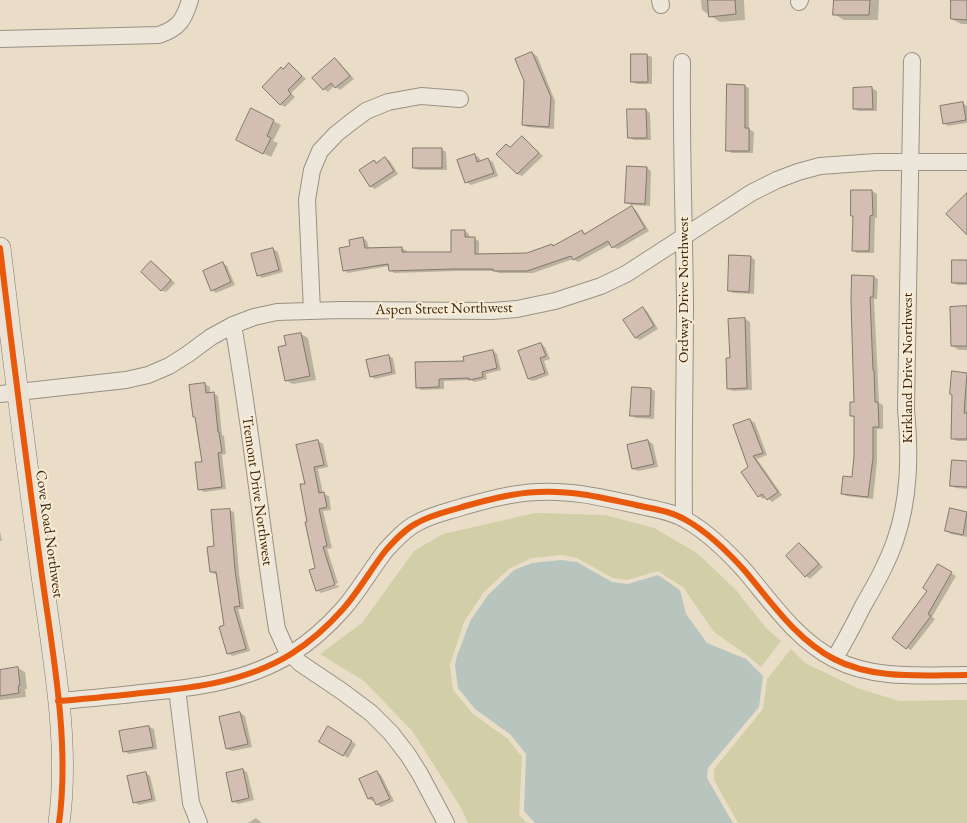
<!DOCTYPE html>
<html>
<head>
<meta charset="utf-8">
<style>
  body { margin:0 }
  canvas { display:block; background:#e9ddc7 }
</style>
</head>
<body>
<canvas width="967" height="823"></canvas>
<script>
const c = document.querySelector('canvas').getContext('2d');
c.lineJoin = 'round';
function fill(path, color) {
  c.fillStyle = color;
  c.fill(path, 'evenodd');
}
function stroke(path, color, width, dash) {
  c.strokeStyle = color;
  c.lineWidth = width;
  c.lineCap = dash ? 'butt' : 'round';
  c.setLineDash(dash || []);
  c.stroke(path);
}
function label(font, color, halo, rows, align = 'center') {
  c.font = font + ' "EB Garamond",serif';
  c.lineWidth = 4;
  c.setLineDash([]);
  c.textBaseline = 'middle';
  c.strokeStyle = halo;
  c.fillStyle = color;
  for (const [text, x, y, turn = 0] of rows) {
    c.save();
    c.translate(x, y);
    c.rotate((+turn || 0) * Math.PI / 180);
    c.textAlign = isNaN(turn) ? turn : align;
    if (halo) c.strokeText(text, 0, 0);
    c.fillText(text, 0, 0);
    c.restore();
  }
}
const green = new Path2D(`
  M535,513L605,515L654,528L697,553L736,590L766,628L781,641L761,667L748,656L714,632L683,587L658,571L627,580L613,578L577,558L562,555L532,558L510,568L484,592L464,622L450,665L453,690L473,714L508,739L522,757L519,815L527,823H468L460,806L413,732L364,681L320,654L362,623L414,551L443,534Z
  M791,649L805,663L857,688L899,701L967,700V823H738L714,780V769L763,709L767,679Z`);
const water = new Path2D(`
  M561,560L577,562L612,582L628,584L658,575L680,590L686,614L707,643L746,659L763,676L759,707L708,768L707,778L733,823H535L524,811L526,754L511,735L475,709L458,688L455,665L457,656L470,621L488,595L514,570L532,563Z`);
const shadow = new Path2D(`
  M701,0H744L745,20L720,22L702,10Z
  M835,0H879L878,20H844L834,14Z
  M952,0H967V24H961L952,19Z
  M532,53L537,56L555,101L554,129L527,127L523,124L525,81L516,59Z
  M632,55H647L652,57V84H637L632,82Z
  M335,60L339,62L354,79L340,90L334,86L328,92L324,89Z
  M289,64L293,67L306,79L291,93L295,97L285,107L281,105L263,87Z
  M745,86L749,88V129L754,132L753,153H732L727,150Z
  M872,88L877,91V111H859L854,109Z
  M962,103L967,106V123L948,126L944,123Z
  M252,110L281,125L273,141L278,143L271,157L244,144Z
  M646,110L650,113L651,140H634L629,138Z
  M522,137L526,140L543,156L522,176L517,174L498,154L511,148Z
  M442,149L446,152L447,170H419L414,168Z
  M474,155L479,157L481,162L488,159L493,162L498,176L471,185L466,182Z
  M385,158L390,161L398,174L375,189L370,186L374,161L378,163Z
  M647,168L651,171L650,206L631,205L626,202Z
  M852,191H872L877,194V218H875L874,253H857L853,250L854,216Z
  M632,207L636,210L649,231L618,249L613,247L611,244L578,262L573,259L533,273H499L495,271H457L394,273L390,270L389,266L348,273L344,270L351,247L363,238L367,241L369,249L402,248L407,251V253H452L465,231L469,234V238H474L479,241V255L527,254L552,245L555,247L582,231L586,234Z
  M273,249L278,252L283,272L262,278L258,275Z
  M751,257L755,260L754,294L733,293L729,290Z
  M967,261V285H958L953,283Z
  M152,262L156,265L175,283L166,292L161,290Z
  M222,263L227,266L235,285L216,293L212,290Z
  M874,277L878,279L877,299H874L879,403L883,405V429H877V461L873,499L846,496L842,493L853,478L855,456V418L851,415L855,403L852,301Z
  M967,307V350H959L952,346Z
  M643,309L647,311L658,329L640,340L635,338Z
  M745,319L750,322L752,390L733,391L728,388Z
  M301,334L308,338L316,380L293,384L285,380Z
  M541,344L545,347L550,359L544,361L549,375L533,381L528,379Z
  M493,351L497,354L501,370L486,374L487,379L474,382L471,380L444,381V389L421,390L417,387L465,362Z
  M388,356L393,358L396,374L375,379L371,376Z
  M953,372L967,374V441H957L952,438Z
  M205,384L210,387V394L213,393L218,396L222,435L224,436L226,454L222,455L226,489L204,492L199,489L203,462L196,418L194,417Z
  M651,389L655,391L654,419L636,418L631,415Z
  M750,420L755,423L767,455L757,459L782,495L772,502L766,497L763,499L759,496L749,468Z
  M318,441L323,444L328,467L318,469L323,494L329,496L331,510L323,511L332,548L327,549L338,583L319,589V591L338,585L339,587L321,593L317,590L316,568L308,522L306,484Z
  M648,441L653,444L658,467L638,471L633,469L628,446Z
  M967,462V489L956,488L951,486Z
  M951,509L967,513V537L951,534L946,531Z
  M229,510L234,512L239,573L244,609H238L250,651L232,656L228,653L218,574H215L211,572L215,547Z
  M0,531L2,541H0Z
  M800,545L804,547L823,567L810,579L806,576L787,556Z
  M938,565L956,576L932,617L935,619L911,650L907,648Z
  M18,668L25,672L27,689H25L26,697L0,700V671Z
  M240,713L245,716L252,747L232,751L227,749Z
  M149,727L154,729L157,749L129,754L124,751L121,732Z
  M328,728L356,744L348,758L320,741Z
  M243,770L247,772L254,800L238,804L233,801Z
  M377,772L381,775L394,801L381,807L376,804L375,800L373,801L368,799Z
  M146,773L150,776L156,801L139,805L134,802Z
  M256,818L262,823H248Z`);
const building = new Path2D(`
  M708,0H735L736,14L709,17Z
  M834,0H870L869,15H833Z
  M951,0H967V20L951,19Z
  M532,52L551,97L549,127L522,125L524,81L515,59Z
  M631,54H647L648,82H631Z
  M335,58L350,76L335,88L331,83L323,90L312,78Z
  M289,63L302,76L288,90L291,94L280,105L262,87L281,67L283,69Z
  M727,84L745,85V128H749V151H726Z
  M872,87L873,109H853V88Z
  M963,102L966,120L943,124L940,106Z
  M251,108L274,120L267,136L271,138L263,154L236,140Z
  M627,109H646L647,138H628Z
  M522,136L539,153L517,174L496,154L506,144L510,147Z
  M413,148H442V168H413Z
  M475,154L477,162L488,158L494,173L465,183L457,160Z
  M385,157L394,171L370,187L359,170L374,160L376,163Z
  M627,166L647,167L645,204L625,203Z
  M851,190H872L873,215L870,216L869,251H852L853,216H851Z
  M967,193V235L946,214Z
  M632,206L645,228L612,248L608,241L573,260L571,256L527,271H493V269H452L389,271L388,264L343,271L339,248L350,246L349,240L363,237L365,248L402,247V252H451V230H465V237H475V254L527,253L552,244L553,246L582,230L584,234Z
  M273,248L279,270L257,276L251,254Z
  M729,255L751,256L749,292L728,291Z
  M952,260H967V283H952Z
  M151,261L171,280L161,291L141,272Z
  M223,262L231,282L211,291L203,271Z
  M852,275L874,276L873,297H870L873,370H874L875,402H878L879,427H873V458L868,497L841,494L843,476L852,477L854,456V416H850V402H854L851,301Z
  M967,306V346H951L950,307Z
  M643,307L654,326L635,338L623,320Z
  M745,318L747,388L727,389L726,358H730L728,319Z
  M301,333L310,376L285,381L278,347L286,345L284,336Z
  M541,343L546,356L540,358L545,373L528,379L518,351Z
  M493,350L497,368L482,372L483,377L469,380V378L439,379V387L416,388L415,362L464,361L463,357Z
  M389,355L392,372L370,377L366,360Z
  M952,371L967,373L964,413H967V439H951L952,395L950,394Z
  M205,383L206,393L214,392L218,432H219L222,452L218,453L222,487L198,490L195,462H202L195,417H193L189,385Z
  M632,387L651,388L650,416H630Z
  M750,419L763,453L753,456L778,492L767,500L762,494L758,497L741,472L748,467L733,425Z
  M318,440L324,465L314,467L319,493L324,492L327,507L319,509L327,546L323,547L335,585L316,591L309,570L315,568L305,522H307L300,484H305L296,445Z
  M648,440L654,464L632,469L627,445Z
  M952,460L967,461V487L950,486Z
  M950,508L967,512L963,535L945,531Z
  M230,509L235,570L240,606L234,607L246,649L227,654L219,627L224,625L216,572H210L207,547L214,546L211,510Z
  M799,543L819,564L805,577L786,556Z
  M938,564L952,572L928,614L931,616L906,649L892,638L927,591L923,588Z
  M18,667L20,685L18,686L19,693L0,696V670Z
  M240,712L248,744L226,749L219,717Z
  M149,726L153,747L123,752L119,731Z
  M328,726L352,741L343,756L319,742Z
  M243,769L249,798L232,802L226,773Z
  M377,771L390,799L376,805L372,797L368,799L359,779Z
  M146,772L152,799L133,803L127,776Z`);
const minor = new Path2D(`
  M660,0L661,5
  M799,2L800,0
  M0,39L159,35C179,28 184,20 190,0
  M682,62C681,142 684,221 685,301C685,373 683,446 684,518
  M312,311L307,200L312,170L320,151L336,134L350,123L366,111L388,102L421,96L460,99
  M233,325C251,426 261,527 277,629L286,649L300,663L343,692L371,713L391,733L408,755L420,774L446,823
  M0,394L126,380L148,375L169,366L188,354L211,337L233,325L254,317L277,312L341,310L492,311L517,309L555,301L601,286L626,274L751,193L777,180L798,172L820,166L876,162H967
  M834,659C845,642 854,624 863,606C875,585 887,564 895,541C910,498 910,453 906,409L912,61
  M177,689L191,803L199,823
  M58,701C86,699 114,696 141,693C193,688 246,682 291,654C310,642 328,626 343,609C359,591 371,569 386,550C395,540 405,529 417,523C431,515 446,512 462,507C487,500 512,493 538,492C572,490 604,498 636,505C653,509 671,511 686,520C709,533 728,552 745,571C772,603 796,639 834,659C874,680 923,675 967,675`);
const major = new Path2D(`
  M0,248C13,358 27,467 42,576C53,655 70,744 59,823`);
const cycleway = new Path2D(`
  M0,248C13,358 27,467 42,576C53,655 70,744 59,823
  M58,701C86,699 114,696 141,693C193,688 246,682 291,654C310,642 328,626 343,609C359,591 371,569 386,550C395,540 405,529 417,523C431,515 446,512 462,507C487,500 512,493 538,492C572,490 604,498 636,505C653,509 671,511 686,520C709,533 728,552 745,571C772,603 796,639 834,659C874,680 923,675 967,675`);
const streetNames = [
  ["Ordway Drive Northwest",684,290,-90],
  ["Aspen Street Northwest",444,309,-1],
  ["Kirkland Drive Northwest",908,368,-90],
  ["Tremont Drive Northwest",257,491,82],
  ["Cove Road Northwest",49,534,82]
];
fill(green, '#d2cea7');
fill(water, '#b7c5be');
fill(shadow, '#0003');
fill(building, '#d2bfb1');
stroke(building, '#82786b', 1);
stroke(minor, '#9a9183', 18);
stroke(major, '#82786b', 22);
stroke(minor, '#ece6db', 16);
stroke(major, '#e9e2d5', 21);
stroke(cycleway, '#e8590c', 6);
label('15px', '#382515', '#faecd2', streetNames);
</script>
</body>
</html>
